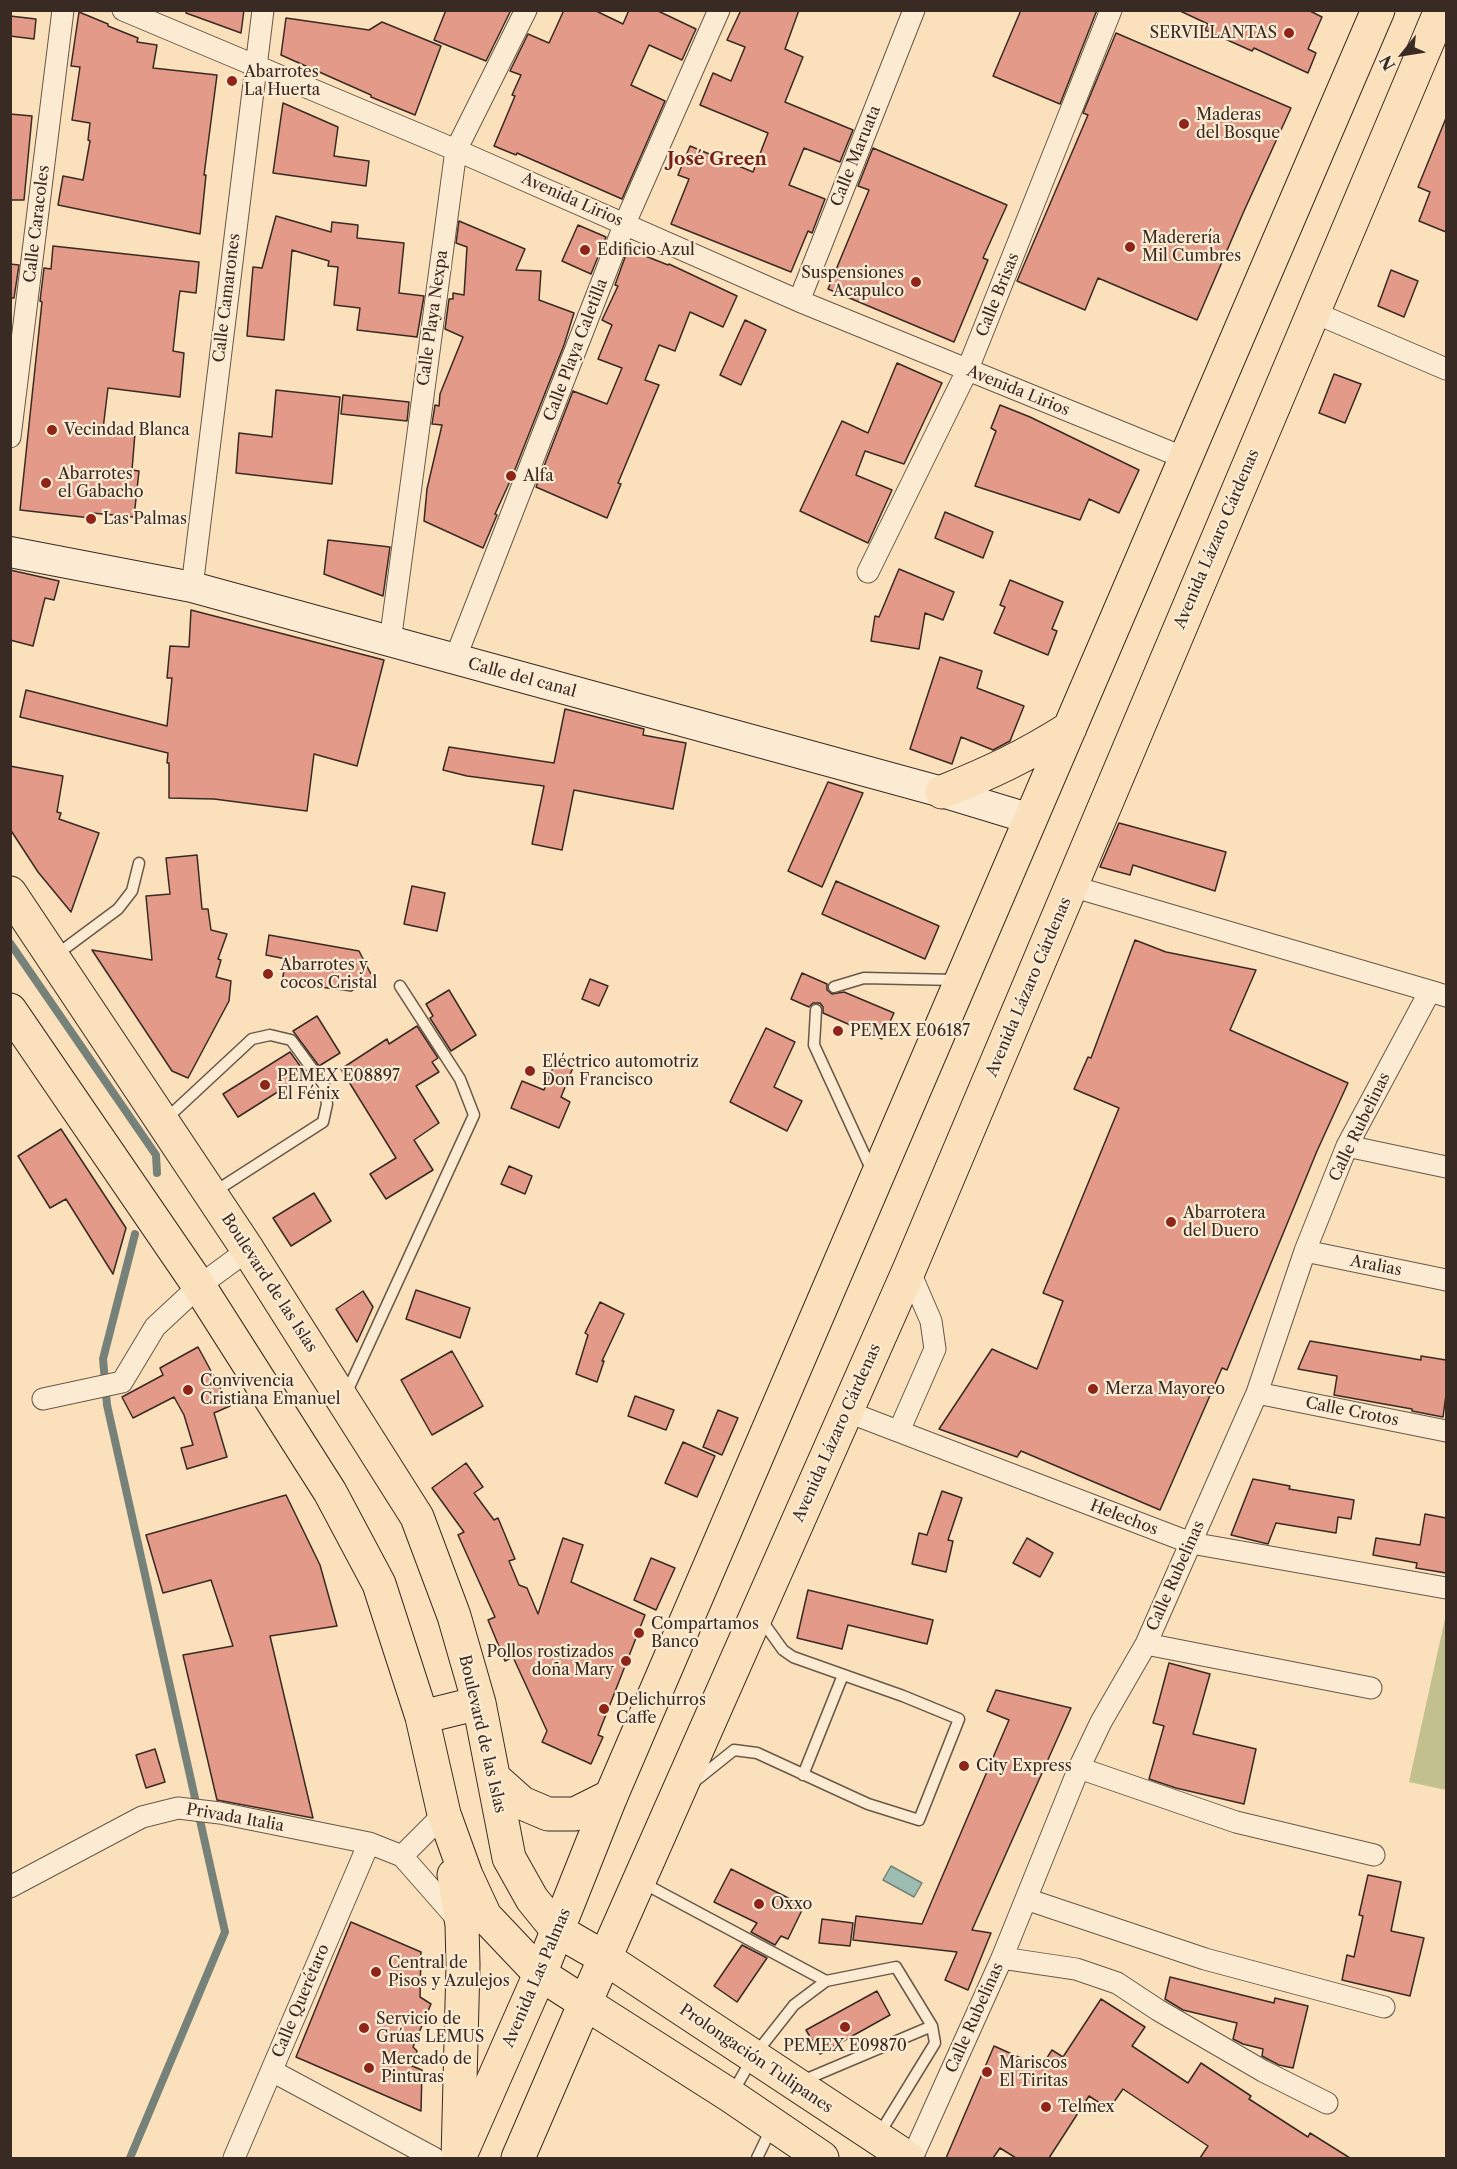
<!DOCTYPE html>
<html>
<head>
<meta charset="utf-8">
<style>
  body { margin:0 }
  #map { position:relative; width:1457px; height:2169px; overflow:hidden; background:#fae0bb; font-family:"Libre Caslon Text",serif }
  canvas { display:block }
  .frame { position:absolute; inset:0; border:12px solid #392a23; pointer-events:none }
  .north { position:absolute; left:1373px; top:24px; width:60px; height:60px; -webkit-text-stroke:4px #fcebd3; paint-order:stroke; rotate:240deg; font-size:16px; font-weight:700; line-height:24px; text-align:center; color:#392a23 }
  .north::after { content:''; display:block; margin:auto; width:21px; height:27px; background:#392a23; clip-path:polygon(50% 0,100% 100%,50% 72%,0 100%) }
</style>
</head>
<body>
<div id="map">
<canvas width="1457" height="2169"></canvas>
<div class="frame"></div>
<div class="north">N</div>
</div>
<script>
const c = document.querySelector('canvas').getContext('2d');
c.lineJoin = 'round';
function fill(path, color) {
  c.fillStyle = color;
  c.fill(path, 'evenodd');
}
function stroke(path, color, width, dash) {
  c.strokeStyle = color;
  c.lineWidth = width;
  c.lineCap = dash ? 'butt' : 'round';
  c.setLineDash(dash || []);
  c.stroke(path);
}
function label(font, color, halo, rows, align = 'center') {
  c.font = font + ' "Libre Caslon Text",serif';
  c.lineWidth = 4.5;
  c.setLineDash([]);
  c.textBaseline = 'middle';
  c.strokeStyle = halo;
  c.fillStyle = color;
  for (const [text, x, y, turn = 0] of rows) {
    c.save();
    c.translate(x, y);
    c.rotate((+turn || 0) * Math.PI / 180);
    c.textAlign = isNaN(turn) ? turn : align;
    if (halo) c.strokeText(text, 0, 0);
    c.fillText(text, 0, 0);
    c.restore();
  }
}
const green = new Path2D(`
  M1446,1614V1790L1409,1782Z`);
const water = new Path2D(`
  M891,1866L922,1883L914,1897L883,1880Z`);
const stream = new Path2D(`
  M10,943L156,1155L157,1173
  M130,2158L225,1932L107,1405L103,1359L135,1234`);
const building = new Path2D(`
  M187,10H244L241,33L186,13Z
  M446,10H511L486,61L434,40Z
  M564,10H594L623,24L629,10H656L696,29L682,60L649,45L631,85L665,101L622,199L517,153L516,155L494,146L515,96L512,95L521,75L510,71L528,34L549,43Z
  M741,10H799L785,49L803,57L785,102L853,130L840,162L804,148L789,185L825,199L812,233L808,231L791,272L671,224L689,179L678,175L690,146L753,172L768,133L700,105L713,73L731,81L745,47L727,40Z
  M1021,10H1097L1060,104L993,76Z
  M1178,10H1308L1322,17L1308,49L1316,53L1308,73L1254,48L1252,51L1205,30L1208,24Z
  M79,12L108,24V26L138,38L137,42L157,45L153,68L217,75L204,175H206L200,234L58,205L63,176L83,180L90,141L88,140L90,123L72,120L80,67L71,66Z
  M10,16L36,19L34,39L10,36Z
  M286,18L369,30L382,22L441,46L415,115L371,97V95L281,55Z
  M1116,33L1291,108L1244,211L1197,320L1098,278L1085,310L1017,281L1088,115L1083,113Z
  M283,103L338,127L334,156L369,161L366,186L273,173Z
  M10,114L32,116L24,200H10Z
  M1446,118V232L1419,221L1430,192L1418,187Z
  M873,148L1007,205L983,258L988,260L954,342L828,289L869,190L858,186Z
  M276,216L331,232L332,222L358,225L357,238L404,243L399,293L424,296L417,337L357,330L360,308L334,305L338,267L328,266L329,261L292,250L284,340L247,336L253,267L262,268Z
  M459,221L525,249L516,270L541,271L539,300L574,313L564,345L512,477L495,514L497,515L483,548L424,521L427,489L442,425L432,424L435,405L439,406L440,394L463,337L445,329L449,299H453V293L464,295L467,247L456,243Z
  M578,225L606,237L591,274L562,261Z
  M53,246L199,262L196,293L180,291L179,297L173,351L184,353L180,397L108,388L103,429L135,433L132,470L139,471L134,517L92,513L91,518L20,510L42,302L40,301L44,268L51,269Z
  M628,249L668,265L669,264L737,296L723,327L690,312L675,351L659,345L645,380L659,385L618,483L621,484L607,518L536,487L573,391L607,404L622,368L598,359L612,325L602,320L618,286L615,285Z
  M10,264L19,265L14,298H10Z
  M1391,270L1418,281L1404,317L1378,306Z
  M745,320L766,330L741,385L720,375Z
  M897,363L942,383L904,464L865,451L856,475L892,490L868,543L800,511L842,421L868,433Z
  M1334,374L1361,384L1345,423L1319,413Z
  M276,390L340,397L332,484L236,473L239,433L272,437Z
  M343,395L409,402L407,421L341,414Z
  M1000,405L1030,417L1139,470L1119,513L1089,499L1080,520L975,486L996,431L991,428Z
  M945,512L993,532L983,558L935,538Z
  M328,540L390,547L383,596L324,574Z
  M899,569L954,592L943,620L925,613L919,649L871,641L875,616L879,617Z
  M10,570L59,581L54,600L45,598L33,646L10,640Z
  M1010,580L1063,602L1052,629L1057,631L1048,655L994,633L1005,607L1000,605Z
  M191,610L384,660L357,766L314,754L307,811L214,799L169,798V763H167L168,753L20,717L26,690L167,726L172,678H167L170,646L189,647Z
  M940,657L982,671L977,688L1024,706L1010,741L993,750L961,737L952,764L910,749Z
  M565,709L644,729L643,735L686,743L673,809L574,790L562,850L532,844L544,786L467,776L443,770L449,747L554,763Z
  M10,766L63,776L57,812L61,813L59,819L99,833L71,912L38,872L10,829Z
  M828,782L863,793L822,887L788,871Z
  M1119,823L1226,852L1215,891L1133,865L1130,875L1100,867Z
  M197,855L202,909H208L211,930L227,934L218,959L221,960L216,977L231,981L229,1001L188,1078L172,1071L92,950L152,960L146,896L170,894L166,858Z
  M836,881L939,926L925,959L822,914Z
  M412,886L445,893L437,931L404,924Z
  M269,935L359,951L373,978L351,991L282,982L286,959L266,955Z
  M1135,940L1166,952L1256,970L1230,1030L1348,1083L1317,1151L1227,1370L1222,1368L1160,1510L1021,1451L1017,1457L939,1429L992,1349L1037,1369L1063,1301L1043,1293L1119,1108L1074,1089L1088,1057L1091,1058Z
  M802,973L827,984V990L832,994L844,992L894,1013L882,1039L823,1013V1007L820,1003H813L809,1007L791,999Z
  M590,979L608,986L599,1006L582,999Z
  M449,990L476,1035L451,1051L430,1018L433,1016L426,1004Z
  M317,1016L340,1053L319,1066L293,1031Z
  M417,1026L438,1058L432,1062L439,1072L416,1086L439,1123L414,1140L433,1170L386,1199L370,1174L396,1158L341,1069L387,1039L389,1044Z
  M766,1028L795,1042L774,1087L802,1101L787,1131L730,1102Z
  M290,1052L306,1074L238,1117L223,1094Z
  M557,1057L574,1065L561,1097L570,1102L559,1128L511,1108L522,1081L544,1090Z
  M61,1129L126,1228L113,1274L66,1199L50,1208L18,1156Z
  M509,1166L532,1176L525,1194L501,1184Z
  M314,1193L331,1221L291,1246L273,1218Z
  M416,1290L470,1308L460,1338L406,1319Z
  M363,1291L373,1307L357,1342L336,1309Z
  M600,1302L624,1314L602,1361H604L597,1382L576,1374L588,1335L585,1333Z
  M1310,1341L1421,1360V1356L1446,1360V1395L1443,1417L1412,1411V1409L1334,1395L1337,1376L1298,1369Z
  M198,1347L230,1406L214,1413L227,1457L187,1469L181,1448L193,1445L184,1415L174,1397L133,1418L122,1397L163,1375L160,1368Z
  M452,1351L483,1406L432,1435L401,1380Z
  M635,1396L674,1410L666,1430L628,1416Z
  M718,1410L738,1418L722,1455L703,1447Z
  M683,1442L715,1456L697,1497L665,1483Z
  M466,1463L483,1487L474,1493L494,1520L498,1518L515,1559L509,1561L519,1585L527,1588L538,1614L563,1538L583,1545L571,1582L645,1615L598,1735L603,1737L591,1764L542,1742L547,1731L513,1657L505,1661L488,1620L495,1617L458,1535L464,1532L432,1488Z
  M1253,1479L1290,1486L1289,1489L1354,1500L1351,1519L1338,1517L1336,1533L1276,1523L1268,1544L1231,1535Z
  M942,1491L962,1498L948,1540L953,1541L946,1572L912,1564L919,1533L927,1535Z
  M286,1495L320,1565L337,1626L270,1636L313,1818L217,1800L183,1655L233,1646L211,1580L163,1593L146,1535Z
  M1425,1514L1446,1518V1573L1416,1568L1417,1563L1373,1555L1376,1538L1420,1545Z
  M1027,1538L1053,1553L1040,1577L1013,1563Z
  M651,1558L675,1568L656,1610L634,1600Z
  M808,1590L933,1620L927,1644L848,1625L842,1649L797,1638Z
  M1169,1663L1210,1674L1193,1734L1256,1749L1244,1804L1176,1788L1149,1779L1164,1726L1153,1723Z
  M996,1690L1071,1708L972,1930L991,1933L968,1990L945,1980L957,1952L853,1940L856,1916L922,1924L1009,1720L987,1711Z
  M155,1749L165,1782L146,1788L136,1755Z
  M731,1869L804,1906L788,1939L781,1936L775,1945L751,1932L757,1923L714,1902Z
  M1368,1875L1401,1882L1391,1931L1424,1938L1410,1996L1342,1980L1347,1955L1354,1957L1363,1916L1359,1915Z
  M822,1919L853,1923L850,1946L819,1943Z
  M351,1922L421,1952L420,1997L431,2004L413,2047L417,2051L412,2066L422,2070L421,2111L296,2057Z
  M742,1945L767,1958L737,2002L714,1986Z
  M1170,1977L1274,2003L1275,1998L1308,2006L1293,2068L1279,2065L1262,2056L1263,2049L1243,2044L1233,2039L1237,2023L1183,2010L1165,1999Z
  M877,1991L890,2015L820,2054L806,2030Z
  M1101,1999L1145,2027L1132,2046L1188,2083L1201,2063L1251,2096L1249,2099L1308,2137L1310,2133L1350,2158H1200L1208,2146L1123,2089L1109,2109L1089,2096L1049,2158H1016L1000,2148L993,2158H946L994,2046L1041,2067L1052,2050L1063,2057Z`);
const lane = new Path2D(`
  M56,955L118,909L132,891L139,863
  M834,987L864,978L956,980
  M816,1010L814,1045L872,1171
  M166,1119L252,1039L270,1035L291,1040L324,1085L327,1104L323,1122L214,1192
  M346,1394L474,1115L460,1079L400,986
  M803,1775L843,1675
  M694,1782L734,1750L757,1753L868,1804L919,1820L959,1719L903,1696L793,1657L783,1650L760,1618
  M643,1883L826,1981
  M802,2081L932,2026
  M733,2092L753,2057L794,2005L826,1981L896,1967L932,2026L935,2043L878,2136
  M757,2158L771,2129`);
const street = new Path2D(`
  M123,10L456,150L799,301L1187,459
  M799,301L914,10
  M1313,312L1446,369
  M10,437L63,10
  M868,572L967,371L1111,10
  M192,587L263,10
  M390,642L456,150L526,10
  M455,659L625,223L719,10
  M1071,886L1430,991
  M1347,1146L1446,1167
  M1305,1251L1446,1280
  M1257,1393L1446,1431
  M43,1399L122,1382L155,1327L199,1286L248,1250
  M848,1412L1191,1543L1446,1588
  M899,1431L935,1349L931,1321L909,1270
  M1146,1644L1371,1688
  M1079,1768L1236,1822L1374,1855
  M402,1856L444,1814
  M10,1887L142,1817L178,1808L220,1813L369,1843L402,1856L460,1922
  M1026,1899L1205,1959L1384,2007
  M1002,1958L1076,1969L1117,1983L1158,2010L1263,2071L1327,2103
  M272,2071L434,2158
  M234,2158L369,1843
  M912,2158L1002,1958L1079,1768L1101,1722L1146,1644L1257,1393L1305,1251L1347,1146L1430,991L1446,996`);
const secondary = new Path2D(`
  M10,552L192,587L942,792L1031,819`);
const primary = new Path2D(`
  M942,792C990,773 1026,756 1070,728
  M605,1958L908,2158
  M585,2003L731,2096L822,2158
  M459,2158L540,1974L611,1796L1378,10
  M518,2158L585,2003L909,1270L1441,10`);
const highway = new Path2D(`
  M10,893L248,1250L417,1517L454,1616L479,1703L509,1858L532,1899L558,1931L605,1958
  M10,1010L199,1286L330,1492L379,1584L422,1717L444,1814L466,1875L485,1916L540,1974L585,2003
  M422,1717L479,1703
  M494,1778L522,1803L548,1814H575L611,1796
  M454,1875L462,1925L463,1965L458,2158`);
const markers = [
  [1289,33,6,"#8f2418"],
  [232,81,6,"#8f2418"],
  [1184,124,6,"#8f2418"],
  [1130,247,6,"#8f2418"],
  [585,250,6,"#8f2418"],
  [916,282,6,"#8f2418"],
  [52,430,6,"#8f2418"],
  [511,476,6,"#8f2418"],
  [46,483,6,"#8f2418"],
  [91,519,6,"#8f2418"],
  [268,974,6,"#8f2418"],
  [838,1031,6,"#8f2418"],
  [530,1071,6,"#8f2418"],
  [265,1085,6,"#8f2418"],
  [1171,1222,6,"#8f2418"],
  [1093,1389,6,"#8f2418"],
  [188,1390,6,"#8f2418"],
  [639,1633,6,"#8f2418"],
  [626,1661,6,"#8f2418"],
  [604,1709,6,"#8f2418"],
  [964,1766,6,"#8f2418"],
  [759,1904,6,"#8f2418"],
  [376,1972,6,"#8f2418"],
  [845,2027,6,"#8f2418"],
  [364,2028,6,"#8f2418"],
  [369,2068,6,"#8f2418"],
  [987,2072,6,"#8f2418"],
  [1046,2107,6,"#8f2418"]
];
const poiNames = [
  ["SERVILLANTAS",1277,33,"right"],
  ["Abarrotes",244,72],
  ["La Huerta",244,90],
  ["Maderas",1196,115],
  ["del Bosque",1196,133],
  ["Maderería",1142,238],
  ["Mil Cumbres",1142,256],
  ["Edificio Azul",597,250],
  ["Suspensiones",904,273,"right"],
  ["Acapulco",904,291,"right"],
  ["Vecindad Blanca",64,430],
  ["Abarrotes",58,474],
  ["el Gabacho",58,492],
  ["Alfa",523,476],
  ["Las Palmas",103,519],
  ["Abarrotes y",280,965],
  ["cocos Cristal",280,983],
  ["PEMEX E06187",850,1031],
  ["Eléctrico automotriz",542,1062],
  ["Don Francisco",542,1080],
  ["PEMEX E08897",277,1076],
  ["El Fénix",277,1094],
  ["Abarrotera",1183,1213],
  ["del Duero",1183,1231],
  ["Convivencia",200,1381],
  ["Cristiana Emanuel",200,1399],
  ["Merza Mayoreo",1105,1389],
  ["Compartamos",651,1624],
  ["Banco",651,1642],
  ["Pollos rostizados",614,1652,"right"],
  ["doña Mary",614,1670,"right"],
  ["Delichurros",616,1700],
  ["Caffe",616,1718],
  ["City Express",976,1766],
  ["Oxxo",771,1904],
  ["Central de",388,1963],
  ["Pisos y Azulejos",388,1981],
  ["Servicio de",376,2019],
  ["Grúas LEMUS",376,2037],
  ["PEMEX E09870",845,2046,"center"],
  ["Mercado de",381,2059],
  ["Pinturas",381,2077],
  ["Mariscos",999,2063],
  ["El Tiritas",999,2081],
  ["Telmex",1058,2107]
];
const streetNames = [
  ["Calle Maruata",856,156,-68],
  ["Avenida Lirios",572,200,24],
  ["Calle Caracoles",37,224,-83],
  ["Calle Brisas",998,295,-68],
  ["Calle Camarones",227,298,-83],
  ["Calle Playa Nexpa",433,318,-82],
  ["Calle Playa Caletilla",576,350,-69],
  ["Avenida Lirios",1018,391,22],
  ["Avenida Lázaro Cárdenas",1217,539,-67],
  ["Calle del canal",522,678,15],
  ["Avenida Lázaro Cárdenas",1029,987,-67],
  ["Calle Rubelinas",1360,1127,-64],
  ["Aralias",1376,1266,11],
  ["Boulevard de las Islas",269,1283,57],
  ["Calle Crotos",1352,1412,11],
  ["Avenida Lázaro Cárdenas",837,1433,-66],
  ["Helechos",1124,1518,21],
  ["Calle Rubelinas",1176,1576,-66],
  ["Boulevard de las Islas",482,1734,77],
  ["Privada Italia",235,1818,10],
  ["Avenida Las Palmas",537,1978,-67],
  ["Calle Querétaro",301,2001,-67],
  ["Calle Rubelinas",975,2018,-66],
  ["Prolongación Tulipanes",756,2059,34]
];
const neighbourhoodNames = [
  ["José Green",717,160]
];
fill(green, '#c2c18d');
fill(water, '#9ebdb2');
stroke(water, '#768279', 1.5);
stroke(stream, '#768279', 8);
fill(building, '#e49a88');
stroke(building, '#392a23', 1.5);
stroke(lane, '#695849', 13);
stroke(street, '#695849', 23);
stroke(secondary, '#392a23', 32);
stroke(primary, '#392a23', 35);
stroke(highway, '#392a23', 35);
stroke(lane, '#fcebd3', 10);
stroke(street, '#fcebd3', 21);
stroke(secondary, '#fcebd3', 30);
stroke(primary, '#fae0bb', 33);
stroke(highway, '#fae0bb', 33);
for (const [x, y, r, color] of markers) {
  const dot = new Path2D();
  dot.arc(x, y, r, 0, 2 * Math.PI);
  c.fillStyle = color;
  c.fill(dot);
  stroke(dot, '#fcebd3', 2);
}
label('16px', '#392a23', '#fcebd3', poiNames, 'left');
label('16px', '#392a23', '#fcebd3', streetNames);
label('bold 18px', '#7a1f14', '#fcebd3', neighbourhoodNames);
</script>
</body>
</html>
